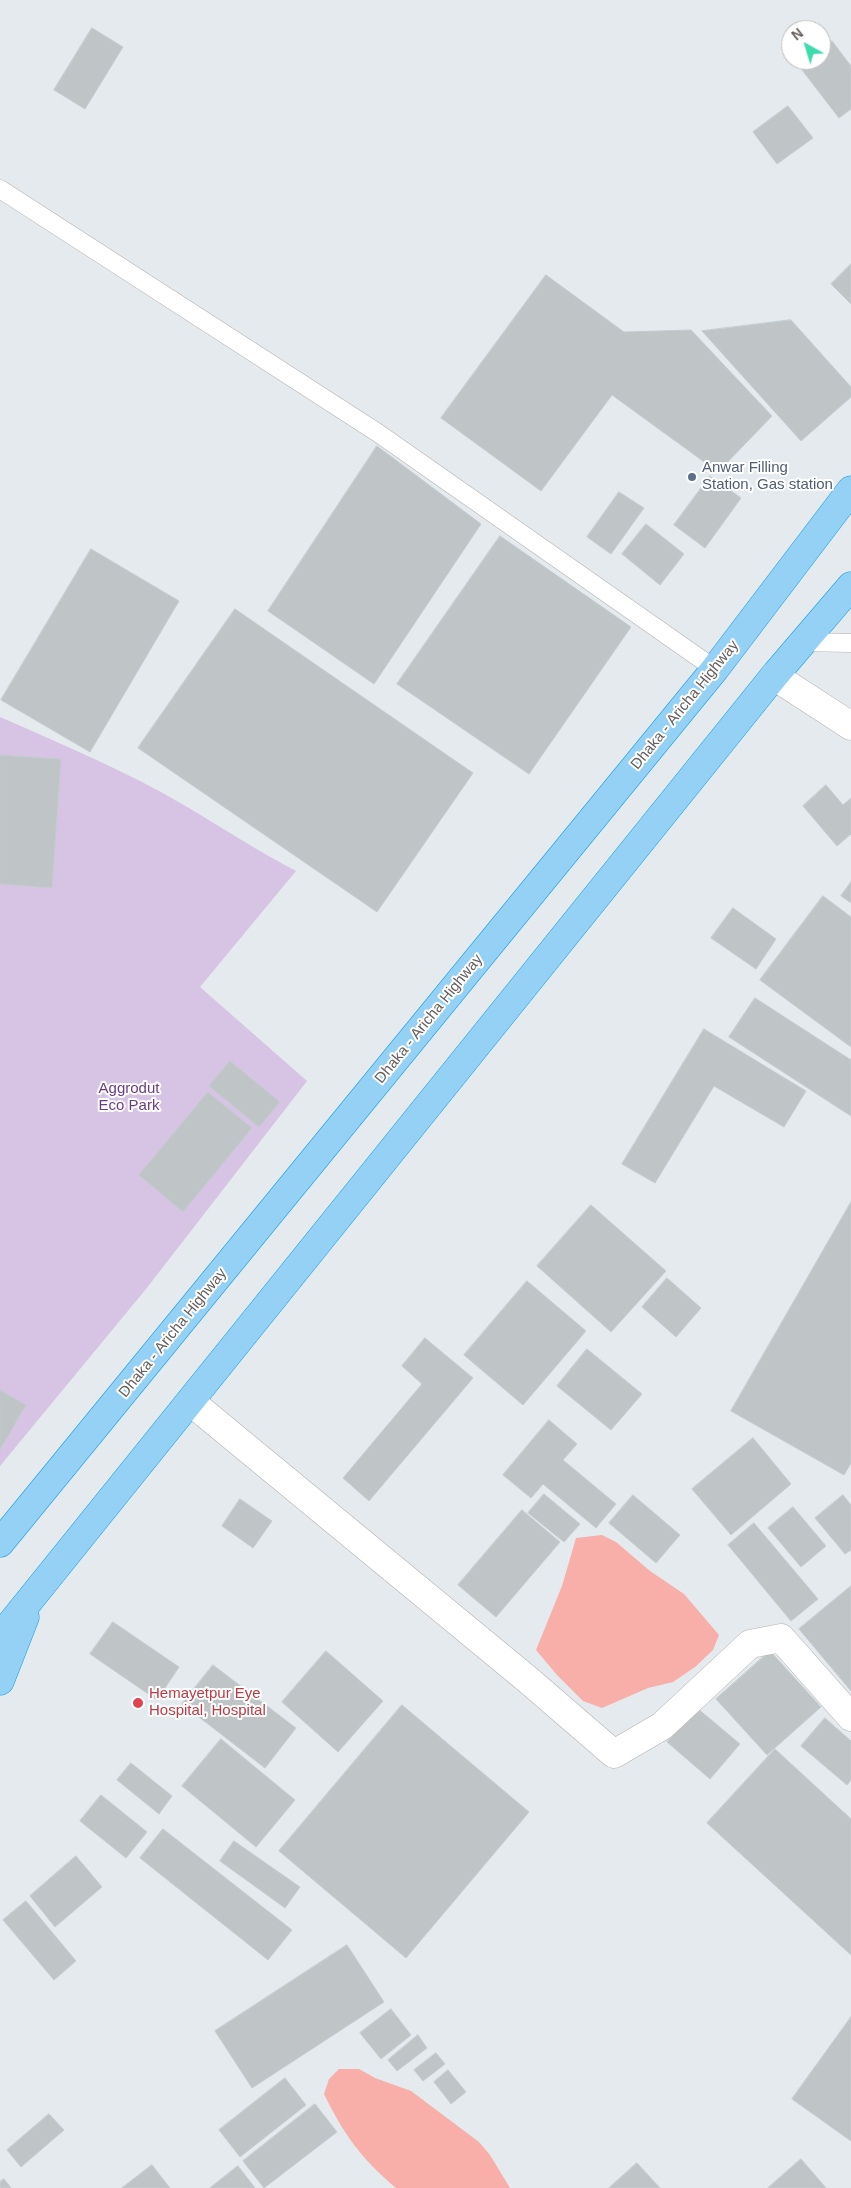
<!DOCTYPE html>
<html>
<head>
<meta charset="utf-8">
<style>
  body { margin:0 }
  #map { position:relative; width:851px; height:2188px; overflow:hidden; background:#e4eaed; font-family:Arial,sans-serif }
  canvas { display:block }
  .north { position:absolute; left:781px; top:20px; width:50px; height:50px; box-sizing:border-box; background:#fff; border:1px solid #c1bfbe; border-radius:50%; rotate:321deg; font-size:14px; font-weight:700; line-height:20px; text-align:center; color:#645e5c }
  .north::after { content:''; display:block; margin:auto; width:18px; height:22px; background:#3cdcad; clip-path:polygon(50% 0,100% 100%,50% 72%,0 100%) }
</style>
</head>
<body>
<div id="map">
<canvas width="851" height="2188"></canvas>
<div class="north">N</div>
</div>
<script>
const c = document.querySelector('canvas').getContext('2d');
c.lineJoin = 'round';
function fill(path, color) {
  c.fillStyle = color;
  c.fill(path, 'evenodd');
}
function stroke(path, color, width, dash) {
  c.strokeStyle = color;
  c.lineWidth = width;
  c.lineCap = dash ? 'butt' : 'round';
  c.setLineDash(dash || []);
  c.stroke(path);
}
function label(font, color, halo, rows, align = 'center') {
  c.font = font + ' Arial,sans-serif';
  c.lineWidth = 4;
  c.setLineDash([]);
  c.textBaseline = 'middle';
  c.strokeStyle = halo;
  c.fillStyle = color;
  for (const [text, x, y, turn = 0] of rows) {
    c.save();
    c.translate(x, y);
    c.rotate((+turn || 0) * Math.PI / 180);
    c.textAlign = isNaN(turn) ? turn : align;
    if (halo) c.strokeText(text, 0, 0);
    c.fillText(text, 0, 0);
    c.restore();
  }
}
const green = new Path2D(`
  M0,717C61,744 124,770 182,804C221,827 256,850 296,871L200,987L307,1081L146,1289L0,1466Z`);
const water = new Path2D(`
  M602,1535L616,1542L650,1571L684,1594L719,1635L713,1650L695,1667L673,1682L648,1688L602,1708L583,1701L557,1675L536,1650L562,1586L576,1538Z
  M339,2069H359L375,2078L411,2091L479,2142L490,2155L510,2188H396C361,2158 344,2135 324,2094L329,2079Z`);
const building = new Path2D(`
  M92,28L123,47L85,109L54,90Z
  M832,41L851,66V109L839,118L799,66L807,60H821V50Z
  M788,106L813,138L777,164L753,132Z
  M851,264V304L831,284Z
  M546,275L624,332L691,330L772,416L718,472L612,395L541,491L441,418Z
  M791,320L851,387V397L801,441L702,331Z
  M377,446L481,524L374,684L268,611Z
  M710,476L741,498L705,548L674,525Z
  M619,492L644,508L611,554L587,537Z
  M646,524L684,554L660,585L622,554Z
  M500,536L631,627L529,774L397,684Z
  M91,549L179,601L90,752L1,700Z
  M235,609L473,773L377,912L138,748Z
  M0,755L61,759L52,888L0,884Z
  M826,785L843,805L851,798V834L837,846L803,806Z
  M851,882V903L841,896Z
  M823,896L851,917V1047L760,980Z
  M733,908L776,939L756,969L711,938Z
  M755,998L851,1060V1116L729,1037Z
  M704,1029L806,1091L784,1127L714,1086L655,1183L622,1164Z
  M230,1061L280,1102L259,1127L209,1086Z
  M208,1092L252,1128L183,1212L139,1175Z
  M851,1202V1463L844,1475L731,1411Z
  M591,1205L666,1271L611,1332L537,1266Z
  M667,1278L701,1308L676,1337L642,1307Z
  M527,1281L586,1331L523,1405L464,1355Z
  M425,1338L473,1378L369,1501L343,1478L422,1384L402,1366Z
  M587,1349L642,1394L611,1430L557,1386Z
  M0,1390L26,1405L0,1450Z
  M549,1420L577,1444L563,1460L616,1504L596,1528L543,1484L531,1498L503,1475Z
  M753,1438L791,1484L731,1535L692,1489Z
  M544,1494L580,1524L564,1542L528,1513Z
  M633,1495L680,1535L656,1563L609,1523Z
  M843,1495L851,1505V1550L845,1554L815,1518Z
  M240,1499L272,1521L253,1548L222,1526Z
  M793,1507L826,1546L801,1567L768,1528Z
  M522,1510L560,1542L496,1617L458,1585Z
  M754,1523L818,1599L791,1621L728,1545Z
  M851,1586V1691L799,1629Z
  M113,1622L179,1667L157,1700L90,1654Z
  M326,1651L383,1701L338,1752L282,1702Z
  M770,1651L821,1707L767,1755L716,1699Z
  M213,1665L296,1728L265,1768L182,1704Z
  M402,1705L529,1812L406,1958L279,1851Z
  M697,1708L740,1744L710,1779L667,1742Z
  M825,1718L851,1741V1780L847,1785L801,1746Z
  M221,1739L295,1800L256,1847L182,1786Z
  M775,1749L851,1819V1955L707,1823Z
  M131,1763L172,1796L159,1814L117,1780Z
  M101,1795L147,1832L126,1858L80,1821Z
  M163,1829L292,1930L268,1960L140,1858Z
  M234,1841L300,1887L285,1908L220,1861Z
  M76,1856L102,1887L55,1927L30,1896Z
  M26,1901L76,1961L54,1980L3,1920Z
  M347,1945L384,2002L252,2088L215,2031Z
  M391,2009L411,2035L381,2059L360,2033Z
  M851,2017V2141L792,2099Z
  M418,2035L427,2048L397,2071L388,2060Z
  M436,2053L445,2064L423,2081L414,2070Z
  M448,2070L466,2092L451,2104L434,2082Z
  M285,2078L306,2105L240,2157L219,2130Z
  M315,2104L337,2132L264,2188L243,2161Z
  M49,2114L64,2130L21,2167L7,2150Z
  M801,2159L826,2188H768Z
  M637,2163L660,2188H609Z
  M152,2165L170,2188H122Z
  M238,2166L255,2188H210Z
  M4,2179L11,2188H0V2182Z`);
const lane = new Path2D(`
  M0,189L378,433L715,669
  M801,642L851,643`);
const street = new Path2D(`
  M774,676L851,726
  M191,1402L527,1679L614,1754L662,1726L750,1644L781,1638L851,1717`);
const highway = new Path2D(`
  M0,1543L715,669L851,490
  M0,1637L774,676L851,586
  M0,1681L25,1617`);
const markers = [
  [692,477,5,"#5c6f8a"],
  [138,1703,6,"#e0444e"]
];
const serviceNames = [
  ["Anwar Filling",702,468],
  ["Station, Gas station",702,485]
];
const streetNames = [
  ["Dhaka - Aricha Highway",685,705,-51],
  ["Dhaka - Aricha Highway",429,1019,-51],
  ["Dhaka - Aricha Highway",173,1333,-51]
];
const parkNames = [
  ["Aggrodut",129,1089],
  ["Eco Park",129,1106]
];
const healthNames = [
  ["Hemayetpur Eye",149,1694],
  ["Hospital, Hospital",149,1711]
];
fill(green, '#d7c3e3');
fill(water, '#f8aea9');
fill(building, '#bfc5c6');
stroke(building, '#c3cdd2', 1);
stroke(lane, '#b6b1b0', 19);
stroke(street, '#b6b1b0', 29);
stroke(highway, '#129fe0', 29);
stroke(lane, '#fff', 18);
stroke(street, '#fff', 28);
stroke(highway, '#94d1f5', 28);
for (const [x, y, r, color] of markers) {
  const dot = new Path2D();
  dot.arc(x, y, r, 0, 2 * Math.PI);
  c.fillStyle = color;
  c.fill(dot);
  stroke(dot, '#fff', 2);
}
label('15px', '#4e5e75', '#fff', serviceNames, 'left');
label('15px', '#645e5c', '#fff', streetNames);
label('15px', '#6c3c83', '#fff', parkNames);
label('15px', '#be3a42', '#fff', healthNames, 'left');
</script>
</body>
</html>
